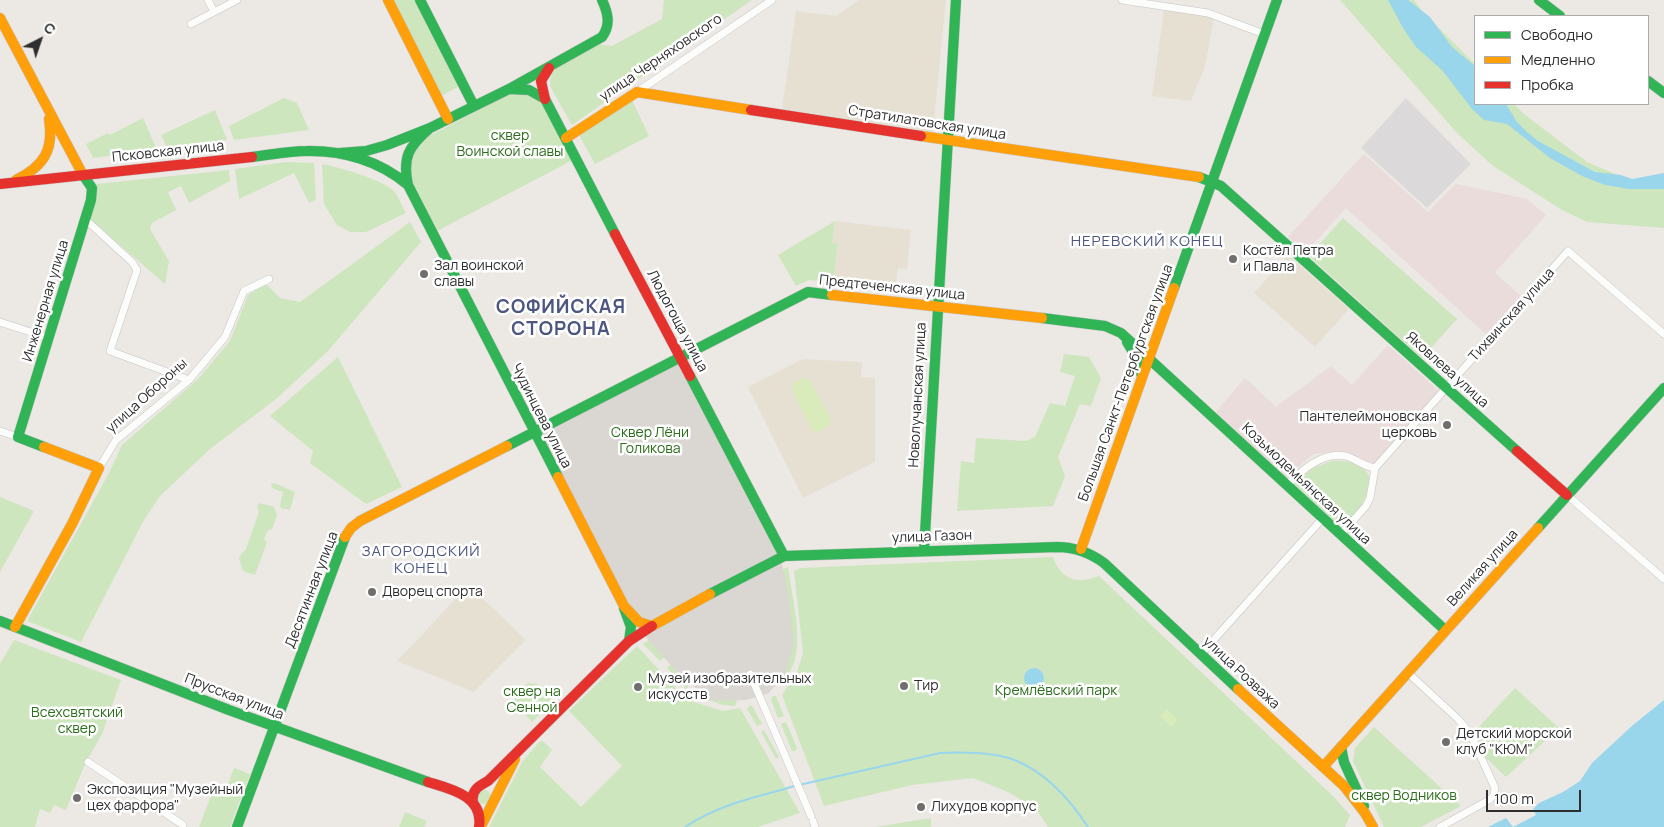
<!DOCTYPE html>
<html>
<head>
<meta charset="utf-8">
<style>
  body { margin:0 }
  #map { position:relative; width:1664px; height:827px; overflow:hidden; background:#ece8e4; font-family:Manrope,sans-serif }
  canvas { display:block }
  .legend { position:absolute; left:1474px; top:15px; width:175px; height:90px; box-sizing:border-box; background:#fff; border:1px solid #ababab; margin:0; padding:6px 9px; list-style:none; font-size:15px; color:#2e2e2e }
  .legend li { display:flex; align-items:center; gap:10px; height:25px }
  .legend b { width:25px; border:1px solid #ababab }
  .north { position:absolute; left:15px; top:15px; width:50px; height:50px; -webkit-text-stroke:4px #fff; paint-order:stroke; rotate:41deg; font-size:14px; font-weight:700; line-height:20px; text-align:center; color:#2e2e2e }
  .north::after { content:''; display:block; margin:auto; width:18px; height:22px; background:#2e2e2e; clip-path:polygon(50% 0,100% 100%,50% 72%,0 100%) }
  .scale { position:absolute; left:1486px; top:790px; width:95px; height:22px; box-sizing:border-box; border:2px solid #2e2e2e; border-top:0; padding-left:6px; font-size:15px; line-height:18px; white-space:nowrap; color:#2e2e2e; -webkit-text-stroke:4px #fff; paint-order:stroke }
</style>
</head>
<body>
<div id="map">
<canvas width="1664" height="827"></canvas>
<ul class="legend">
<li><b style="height:6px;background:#30b455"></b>Свободно</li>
<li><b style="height:6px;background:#ff9f0a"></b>Медленно</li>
<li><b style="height:6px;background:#e5322d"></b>Пробка</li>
</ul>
<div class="north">С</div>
<div class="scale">100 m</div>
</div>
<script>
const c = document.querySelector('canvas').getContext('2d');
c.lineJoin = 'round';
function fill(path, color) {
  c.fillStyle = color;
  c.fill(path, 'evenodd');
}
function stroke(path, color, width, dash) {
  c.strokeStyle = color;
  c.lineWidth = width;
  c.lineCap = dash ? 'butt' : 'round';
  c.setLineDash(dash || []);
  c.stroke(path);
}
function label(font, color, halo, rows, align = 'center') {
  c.font = font + ' Manrope,sans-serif';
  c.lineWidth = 5;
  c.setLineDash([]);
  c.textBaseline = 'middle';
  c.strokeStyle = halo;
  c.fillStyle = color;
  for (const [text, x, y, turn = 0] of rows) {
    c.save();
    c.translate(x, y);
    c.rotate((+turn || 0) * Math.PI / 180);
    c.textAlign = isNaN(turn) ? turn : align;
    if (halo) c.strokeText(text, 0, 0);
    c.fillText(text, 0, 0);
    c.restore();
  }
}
const industrial = new Path2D(`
  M1406,98L1471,164L1427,208L1361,148Z`);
const education = new Path2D(`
  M859,0H946L933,132L782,109L796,11L836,16Z
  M1164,10L1214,17L1205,67L1191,101L1152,96Z
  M835,221L911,230L907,269L898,268L895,290L833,282L838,245L832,244Z
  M1288,255L1349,309L1315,347L1254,293Z
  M803,359L862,362L861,377L875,378V462L803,498L748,387Z
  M469,585L526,640L474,692L397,661Z`);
const medical = new Path2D(`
  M1364,154L1428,212L1456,184L1527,199L1546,215L1495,273L1522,297L1487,335L1346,208L1305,253L1288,237Z
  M1388,345L1439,391L1374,465L1339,451L1313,454L1286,478L1216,412L1245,378L1276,407L1331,366L1352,385Z`);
const green = new Path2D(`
  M391,0H417L460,86L439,97Z
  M664,0H752L572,125L552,90L550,85L551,71L598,44L612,46L662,19Z
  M1340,0H1414L1422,11L1475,64V104H1514L1524,114L1587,162L1634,182L1664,184V228L1587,222L1562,210L1493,166L1457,133Z
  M512,93L527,94L543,104L573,160L437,231L411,180L410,169L415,151L429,136Z
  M284,98L297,103L309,130L234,140L229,126Z
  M632,100L649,136L595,164L579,135Z
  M215,110L227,140L167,147L161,135Z
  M143,118L157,150L93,158L86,144L108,133L110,135Z
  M286,162L314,163L316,200L309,203L294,173L239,199L235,169Z
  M322,164C339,167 384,180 395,192C399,198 402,207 406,213L366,232H350L337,225L324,204Z
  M229,170L230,181L189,203L181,186L168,192L176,210L152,223L150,229L169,261L165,284L89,218L97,184Z
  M1343,218L1457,319L1422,358L1309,256Z
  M835,221L832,243L838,244L833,282L809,280L796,286L778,255Z
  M410,222L421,242L327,352L276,399L210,449L160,496L144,520L81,642L27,621L109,473L122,445L198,379L230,341L248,295L266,284L280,298L300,302Z
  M1064,354L1089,357L1101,378L1091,406L1080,404L1058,457L1065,476L1053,506L957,511L961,461L974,463L976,438L1026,441L1035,437L1050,403L1065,406L1075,376L1060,372Z
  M338,357L402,487L366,504L310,463L313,451L270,416Z
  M1332,461C1344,460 1361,462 1368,474C1370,478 1369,482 1368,486C1366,502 1355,519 1340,526L1294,484L1313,468Z
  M274,483L295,492L290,510L281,508L280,506L283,492L272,488L271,484Z
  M0,497L34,511L0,572Z
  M260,503L274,507L277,515L272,529L268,530L264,539L267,542L255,575L243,571L239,559L241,554L246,549L259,512L257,506Z
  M1053,557C1060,579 1077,585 1099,576L1333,796L1350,815L1345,827H1048L1036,809L1008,792L973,778L912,785L824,806L782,695L797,672L803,653L794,571L800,568Z
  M788,567C791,590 801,633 796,654C795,664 790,672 784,679H776L781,570Z
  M651,639L666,656L660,661L643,644Z
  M14,640L121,680L102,734L85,764L66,810L54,805L50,813L40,809L35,827H0V664Z
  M637,646L687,700L723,711L740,708L800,813L758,827H489L522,762L539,742L543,741L552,750L540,767L581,807L622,766L569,711Z
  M673,663L692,683L686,689L667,668Z
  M528,683L537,684L553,701L532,722L515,704V696Z
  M1515,688L1559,728L1506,777L1485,757L1475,731Z
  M702,689L738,698L735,706L723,705L696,696Z
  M773,696H776L784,716L778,718L771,699Z
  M750,705L752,706L762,724L757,726L747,709Z
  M786,722L797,748L795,751H792L781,724Z
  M1374,727L1461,806L1421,827H1384L1353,761L1355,748Z
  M764,730L779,757L778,758L776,759L761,732Z
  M234,768L250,774L230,827H199L214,788L225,792Z
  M477 797a7 7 0 1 1 14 0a7 7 0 1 1-14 0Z
  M405,812L427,821L424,827H399Z
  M931,818V827H875Z`);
const pitch = new Path2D(`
  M804,378L810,380L831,420L829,426L818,432L812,430L792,390L794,383Z
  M1167,709L1178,720L1171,727L1160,716Z`);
const plaza = new Path2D(`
  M679,363L780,554L789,599L794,643L786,673L769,693L746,700L714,701L682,678L638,628L540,434Z`);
const water = new Path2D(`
  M1388,0H1408L1430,17L1452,47L1475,66V104H1506L1517,122L1527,132L1538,141L1595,172L1621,175L1632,179L1664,173V189H1629L1605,185L1582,176L1550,158L1507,124L1484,120L1472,109L1442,70L1416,47L1403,28Z
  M1024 678a10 10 0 1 1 20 0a10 10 0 1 1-20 0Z
  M1664,700V827H1488L1506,818L1513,827L1536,815L1533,809L1539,803L1563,792L1580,781L1592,763L1633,725Z`);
const stream = new Path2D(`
  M799,785L940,753C963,752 996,752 1017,761C1047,774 1071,801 1088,827
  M685,827C722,803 754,798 795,786`);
const street = new Path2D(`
  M1122,0L1208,13L1264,34
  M214,12L237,0
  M191,24L214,12L208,0
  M637,92L772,0
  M85,219L132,262L137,270L110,351L189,380
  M0,322L49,338
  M0,431L18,437
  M99,468L116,440L189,380L225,337L244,291L269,279
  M1287,485C1302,470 1323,451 1346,456C1356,459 1364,467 1375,468
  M1567,495L1664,579
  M1341,534L1366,506L1370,498L1375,468L1568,251L1664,334
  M1201,654L1323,518
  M1407,672L1458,719L1470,733L1495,788L1494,795L1489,800L1440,827
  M750,674L811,816
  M88,762L183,825
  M813,821L815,827`);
const fast = new Path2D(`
  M420,0L474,106
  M1539,0L1560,16
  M1648,81L1664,93
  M509,89L602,37C611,25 608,13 602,0
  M430,128C409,146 402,157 408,185L558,477
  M340,153L366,151L387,145L430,128L509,89L529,90L545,99L615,234
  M252,157C270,155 288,151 306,151C343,150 380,161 408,185
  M1199,177L1221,186L1517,451
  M1174,288L1277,0
  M1042,318L1105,326L1121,333L1445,630
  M1127,342L1136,357L1142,376
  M690,376L784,556
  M507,446L808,292L832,295
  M44,447L18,437L91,200L92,188L83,175
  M1538,528L1664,388
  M924,551L956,0
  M710,594L784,556L1057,547C1075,547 1089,552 1104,563L1238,689
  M624,608L631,627L629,641
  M0,621L229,710L428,782
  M1341,747L1344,762L1364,806
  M237,827L345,537`);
const slow = new Path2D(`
  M388,0L448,119
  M0,18L83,175
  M921,136L1199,177
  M566,138L637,92L751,110
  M16,180C44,166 54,150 49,119
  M832,295L1042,318
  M558,477L624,606L639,622L652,626L710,594
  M345,537L351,528L360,521L507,446
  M1081,549L1174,288
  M15,627L72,524L99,468L44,447
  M1238,689L1344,786L1365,813L1373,827
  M1323,767L1538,528
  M481,826L515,759`);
const jam = new Path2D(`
  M545,99L541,81L549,68
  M751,110L921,136
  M0,184L252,157
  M615,234L690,376
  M1517,451L1567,495
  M428,782C451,789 484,796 479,827
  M473,802C471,790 479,786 488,781L629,641L652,626`);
const markers = [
  [1233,259,5,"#706f6e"],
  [424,274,5,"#706f6e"],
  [1447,425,5,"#706f6e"],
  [372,592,5,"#706f6e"],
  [904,686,5,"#706f6e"],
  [638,687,5,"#706f6e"],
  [1446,742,5,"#706f6e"],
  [77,798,5,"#706f6e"],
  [921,807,5,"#706f6e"]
];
const streetNames = [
  ["улица Черняховского",661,58,-34],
  ["Стратилатовская улица",927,123,9],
  ["Псковская улица",168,152,-6],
  ["Предтеченская улица",892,288,6],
  ["Инженерная улица",46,301,-73],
  ["Тихвинская улица",1512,315,-48],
  ["Людогоща улица",677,321,62],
  ["Яковлева улица",1447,370,42],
  ["Большая Санкт-Петербургская улица",1126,383,-70],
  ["Новолучанская улица",918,395,-87],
  ["улица Обороны",147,396,-42],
  ["Чудинцева улица",541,416,63],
  ["Козьмодемьянская улица",1306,484,43],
  ["улица Газон",932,537,-2],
  ["Великая улица",1483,568,-48],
  ["Десятинная улица",312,590,-69],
  ["улица Розважа",1241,673,43],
  ["Прусская улица",234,697,21]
];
const parkNames = [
  ["сквер",510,136],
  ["Воинской славы",510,152],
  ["Сквер Лёни",650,433],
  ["Голикова",650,449],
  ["Кремлёвский парк",1056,691],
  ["сквер на",532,692],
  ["Сенной",532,708],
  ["Всехсвятский",77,713],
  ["сквер",77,729],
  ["сквер Водников",1404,796]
];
const poiNames = [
  ["Костёл Петра",1243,251],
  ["и Павла",1243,267],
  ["Зал воинской",434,266],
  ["славы",434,282],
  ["Пантелеймоновская",1437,417,"right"],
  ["церковь",1437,433,"right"],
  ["Дворец спорта",382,592],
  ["Музей изобразительных",648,679],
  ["искусств",648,695],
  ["Тир",914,686],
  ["Детский морской",1456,734],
  ["клуб \"КЮМ\"",1456,750],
  ["Экспозиция \"Музейный",87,790],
  ["цех фарфора\"",87,806],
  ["Лихудов корпус",931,807]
];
const neighbourhoodNames = [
  ["НЕРЕВСКИЙ КОНЕЦ",1147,242],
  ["ЗАГОРОДСКИЙ",421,552],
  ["КОНЕЦ",421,569]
];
const districtNames = [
  ["СОФИЙСКАЯ",561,308],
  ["СТОРОНА",561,330]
];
fill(industrial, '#dcd9db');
fill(education, '#e6e0d3');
fill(medical, '#e9dcdb');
fill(green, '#cee6be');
fill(pitch, '#d9eabb');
fill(plaza, '#dad6d2');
fill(water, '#99d6ec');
stroke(stream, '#99d6ec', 2);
stroke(street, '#c5c4c5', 8);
stroke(fast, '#c5c4c5', 11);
stroke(slow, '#c5c4c5', 11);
stroke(jam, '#c5c4c5', 11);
stroke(street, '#fcfcfb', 7);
stroke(fast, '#30b455', 10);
stroke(slow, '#ff9f0a', 10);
stroke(jam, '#e5322d', 10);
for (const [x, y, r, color] of markers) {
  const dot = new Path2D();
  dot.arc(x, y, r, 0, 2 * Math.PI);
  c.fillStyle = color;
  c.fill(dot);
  stroke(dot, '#fff', 2);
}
label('14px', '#2e2e2e', '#fff', streetNames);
label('14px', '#2c6e1b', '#fff', parkNames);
label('14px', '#2e2e2e', '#fff', poiNames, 'left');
c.letterSpacing = '1px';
label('15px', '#4d5680', '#fff', neighbourhoodNames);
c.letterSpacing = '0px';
c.letterSpacing = '1px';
label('bold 19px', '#4d5680', '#fff', districtNames);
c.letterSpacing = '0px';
</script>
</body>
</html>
